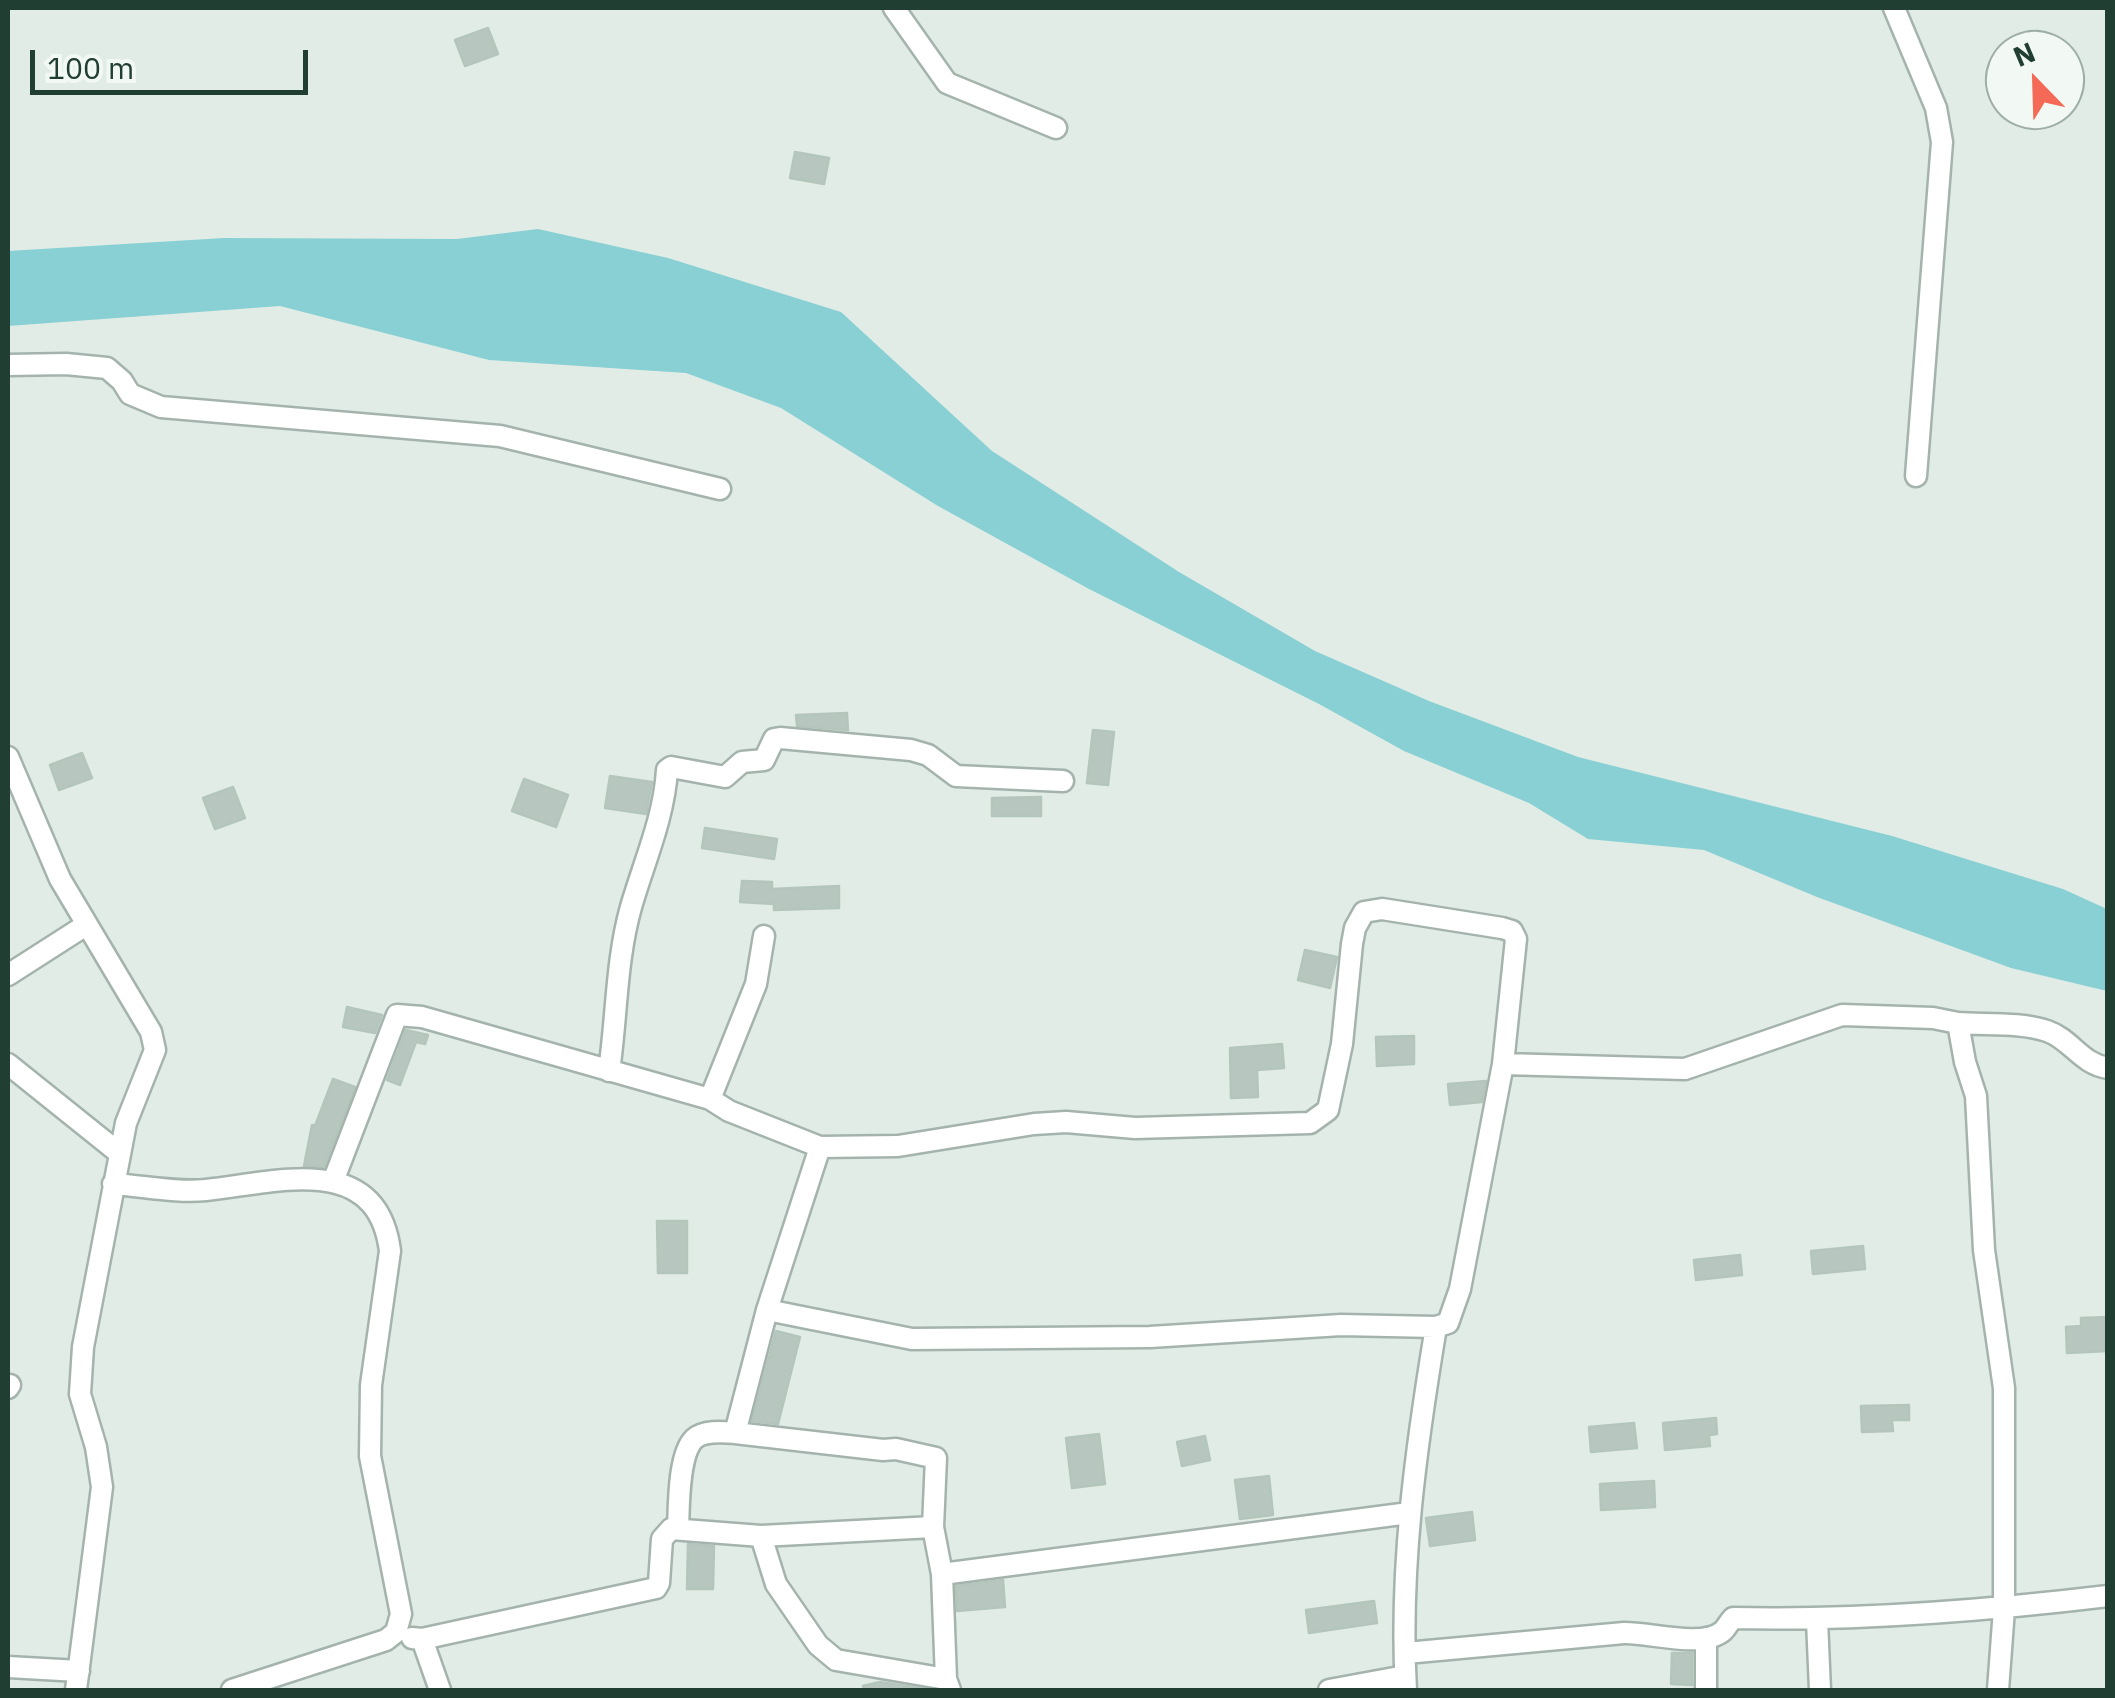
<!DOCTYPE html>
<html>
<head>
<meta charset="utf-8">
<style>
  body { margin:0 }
  #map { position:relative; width:2115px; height:1698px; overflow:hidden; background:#e1ece6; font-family:"IBM Plex Sans",sans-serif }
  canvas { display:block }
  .frame { position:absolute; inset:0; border:10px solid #213e32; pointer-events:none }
  .north { position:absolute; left:1985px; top:30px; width:100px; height:100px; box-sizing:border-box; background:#f2f9f5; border:2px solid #9eaea7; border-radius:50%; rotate:337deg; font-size:28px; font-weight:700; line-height:40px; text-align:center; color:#213e32 }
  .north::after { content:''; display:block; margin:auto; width:35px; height:45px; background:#f56a57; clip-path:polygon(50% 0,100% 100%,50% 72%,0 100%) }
  .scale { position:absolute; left:30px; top:50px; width:278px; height:45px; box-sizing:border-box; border:5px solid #213e32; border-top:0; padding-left:12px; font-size:30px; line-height:35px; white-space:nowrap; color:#213e32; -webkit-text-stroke:8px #f2f9f5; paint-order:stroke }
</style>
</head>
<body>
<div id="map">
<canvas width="2115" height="1698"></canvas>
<div class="frame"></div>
<div class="north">N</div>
<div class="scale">100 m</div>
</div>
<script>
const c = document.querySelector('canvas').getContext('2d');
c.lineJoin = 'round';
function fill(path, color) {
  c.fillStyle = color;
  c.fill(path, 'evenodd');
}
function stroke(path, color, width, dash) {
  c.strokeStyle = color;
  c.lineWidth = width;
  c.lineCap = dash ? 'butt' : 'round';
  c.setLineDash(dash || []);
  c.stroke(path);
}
const water = new Path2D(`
  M538,229L668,258L841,312L992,451L1179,572L1315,651L1429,701L1578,757L1892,836L2063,889L2107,909V991L2011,968L1817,897L1704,850L1588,839L1529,803L1404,751L1319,704L1089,589L938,506L781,408L686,373L489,360L280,306L8,326V251L224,238L457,239Z`);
const building = new Path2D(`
  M488,28L498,54L465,66L455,40Z
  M795,152L829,158L824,184L790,178Z
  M847,713L848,730L797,726L796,715Z
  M1093,730L1114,732L1108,785L1087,783Z
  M82,753L92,778L59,790L50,765Z
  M610,776L652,782L646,814L605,808Z
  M524,779L568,795L556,827L512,811Z
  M233,787L245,818L215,829L203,798Z
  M1041,797V816H992V798Z
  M705,828L777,839L774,859L702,848Z
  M742,881L772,882V889L839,886V908L774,910V904L740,902Z
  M1305,950L1337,957L1330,988L1298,980Z
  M347,1007L382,1015L375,1033L343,1027Z
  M406,1030L428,1035L425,1044L416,1042L400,1085L387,1080Z
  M1414,1036V1064L1377,1066L1376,1037Z
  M1282,1044L1284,1068L1257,1070L1258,1097L1231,1098L1230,1048Z
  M333,1079L355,1087L324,1167L304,1166L312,1125L315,1126Z
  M1486,1081L1482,1102L1450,1105L1448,1084Z
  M657,1221H687V1273H658Z
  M1863,1246L1865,1269L1813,1274L1811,1251Z
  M1740,1255L1742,1275L1696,1280L1694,1260Z
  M2108,1317V1351L2067,1353L2066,1327L2081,1326V1318Z
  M776,1331L800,1337L778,1424L752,1421Z
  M1909,1405V1420H1892L1893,1431L1862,1432L1861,1406Z
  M1716,1418L1717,1434L1709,1435L1710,1446L1665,1450L1663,1423Z
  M1634,1423L1637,1448L1591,1452L1589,1427Z
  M1099,1434L1105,1484L1072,1488L1066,1438Z
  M1205,1436L1210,1460L1182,1466L1177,1442Z
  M1269,1476L1273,1515L1240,1519L1235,1480Z
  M1654,1481L1655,1507L1601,1510L1600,1484Z
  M1472,1512L1475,1540L1430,1546L1426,1518Z
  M688,1544L714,1546L713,1589H687Z
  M1003,1580L1005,1607L957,1611L956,1586Z
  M1374,1601L1377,1623L1309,1633L1306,1610Z
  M1672,1653H1692V1685L1671,1684Z
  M880,1682L932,1690H864L863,1686Z`);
const street = new Path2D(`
  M894,8L947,83L1056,128
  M1894,8L1936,108L1942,142L1916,476
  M8,365L66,364L107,368L122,381L130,394L161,407L500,436L720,489
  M8,757L60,879L151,1032L155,1050L126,1123L83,1347L80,1394L96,1447L102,1487L76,1690
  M8,975L86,925
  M1958,1023C1986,1025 2021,1022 2047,1031C2071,1039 2081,1064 2108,1068
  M8,1064L119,1153
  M1503,1064L1685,1069L1842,1015L1933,1018L1958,1023L1965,1062L1976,1096L1984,1250L2004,1388V1609L1998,1690
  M609,1071C617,1016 616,960 631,907C644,862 664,818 667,770L671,767L725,777L742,762L764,760L774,739L780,738L911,750L928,755L956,776L1063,781
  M710,1099L756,984L764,936
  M334,1179L397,1015L422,1017L710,1099L729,1111L820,1147
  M113,1184C143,1186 176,1193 206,1190C275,1183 377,1150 390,1251L371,1385L370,1456L401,1614L396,1632L386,1640L232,1690
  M767,1310L912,1339L1150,1337L1341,1325L1436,1327
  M8,1388L10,1385
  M735,1433L883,1450L896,1449L936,1458L933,1527L942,1574L946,1679L950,1690
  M678,1529C679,1507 678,1455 694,1439C704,1430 723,1432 735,1433L767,1310L820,1147L898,1146L1034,1124L1066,1122L1135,1128L1310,1123L1328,1110L1342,1044L1352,944L1355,928L1364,912L1382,909L1502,928L1512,931L1516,939L1503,1064L1460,1289L1448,1323L1436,1327C1416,1447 1399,1569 1406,1690
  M761,1536L776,1584L818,1645L836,1660L946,1679
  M942,1574L1409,1513
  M1817,1620L1820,1690
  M412,1638L422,1639L440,1690
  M422,1639L656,1588L659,1583L662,1539L671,1529L761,1536L933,1527
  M1406,1653L1624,1633C1648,1632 1702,1649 1723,1631C1727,1627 1729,1622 1733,1618C1858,1621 1983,1611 2108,1596
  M8,1667L79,1671
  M1329,1690L1405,1676
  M1706,1690V1638`);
fill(water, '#88d0d3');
fill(building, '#b7c7bf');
stroke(building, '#b4c6bc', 2.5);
stroke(street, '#a4b4ac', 25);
stroke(street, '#fff', 20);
</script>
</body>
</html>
